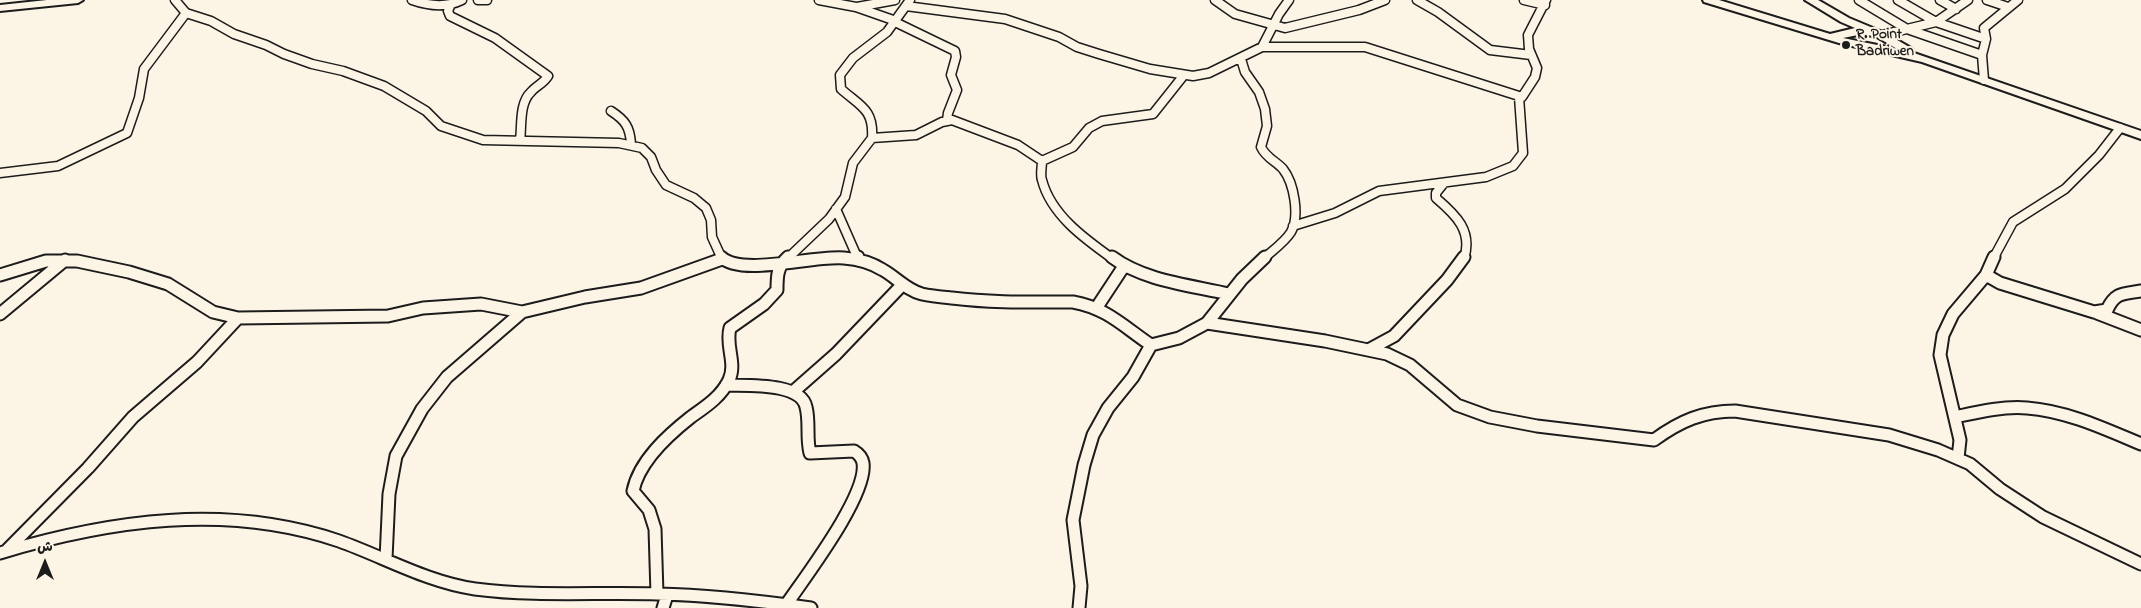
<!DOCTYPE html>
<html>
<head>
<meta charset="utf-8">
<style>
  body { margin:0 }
  #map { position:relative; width:2141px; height:608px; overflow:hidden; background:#fcf5e5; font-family:"Indie Flower","Playpen Sans Arabic",sans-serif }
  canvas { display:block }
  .north { position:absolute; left:20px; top:538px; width:50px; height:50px; -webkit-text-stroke:4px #fcf5e5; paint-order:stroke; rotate:0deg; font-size:14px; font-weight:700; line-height:20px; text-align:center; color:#1c1c1c }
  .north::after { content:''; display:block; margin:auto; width:18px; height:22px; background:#1c1c1c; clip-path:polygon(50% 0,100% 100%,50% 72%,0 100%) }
</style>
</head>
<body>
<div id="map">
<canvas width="2141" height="608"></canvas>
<div class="north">ش</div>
</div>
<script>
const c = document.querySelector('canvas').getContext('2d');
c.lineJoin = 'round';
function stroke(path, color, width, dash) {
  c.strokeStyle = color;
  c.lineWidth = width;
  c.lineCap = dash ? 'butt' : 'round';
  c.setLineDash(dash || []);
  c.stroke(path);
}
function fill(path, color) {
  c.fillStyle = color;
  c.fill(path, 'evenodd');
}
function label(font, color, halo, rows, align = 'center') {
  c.font = font + ' "Indie Flower",sans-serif';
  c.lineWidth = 4;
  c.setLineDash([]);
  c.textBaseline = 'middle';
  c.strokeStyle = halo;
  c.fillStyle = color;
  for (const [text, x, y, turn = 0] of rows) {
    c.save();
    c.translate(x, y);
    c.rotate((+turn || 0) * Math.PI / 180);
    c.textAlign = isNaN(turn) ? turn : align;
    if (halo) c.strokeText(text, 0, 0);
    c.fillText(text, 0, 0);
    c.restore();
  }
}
const streetFar1 = new Path2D(`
  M412,0C429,6 446,8 462,0
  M478,0H487
  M819,0L856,7L896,21
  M910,0L887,32L853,58L840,75L841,89C860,106 874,109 872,138L916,135L942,122L952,120L1018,145L1042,161C1042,167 1040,175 1042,180C1051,215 1085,239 1113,259
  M1215,0L1235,14L1285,28L1359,10L1385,0
  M1417,0L1438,12L1490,50L1531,55
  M1524,0L1545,5
  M1859,0L1907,29L1982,55
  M1898,0L1936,22L1986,39
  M1940,0L1956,9
  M1987,0L2008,7
  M451,4L448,11L450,16L495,38L548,76C544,83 536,86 531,92C519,103 522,126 520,141
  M906,6L1005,19L1059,37L1077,47L1099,54L1150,69L1193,76L1209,73L1262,47L1279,14L1289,0
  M857,7L895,0
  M186,13L211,21L234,34L266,45L284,54L312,64L343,71L384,86L426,111L441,126L483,140L619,143L642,148L651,157L656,170L666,185L694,198L706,208L711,220L712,237L722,259
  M895,22L955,51L956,57L951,75L957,90L948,113L947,120
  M1882,35L1936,22L1968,0
  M1262,47H1365L1522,97L1535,77L1537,68L1529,49L1528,35L1546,0
  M1241,59L1245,72L1259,92L1265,109L1267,126L1261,147C1266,158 1276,161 1283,169C1294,183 1300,216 1291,232C1285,242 1272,251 1263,259
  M1984,80L1982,55L1986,39L1984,28L2018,0
  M611,111C625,120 630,127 631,144
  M1042,161L1073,147L1089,128L1102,121L1153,114L1184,75
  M0,173L58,166L127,133L139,98L144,69L186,13L175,0
  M1444,183L1436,193V198C1456,215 1473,231 1464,259
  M836,209L858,259
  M1293,226L1335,213L1379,191L1486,177L1513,166L1523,153L1519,97
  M787,259L829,219L845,197L853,163L872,138
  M811,259H847
  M1993,259L2013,222L2065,189L2099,155L2120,128`);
const street = new Path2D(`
  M721,257C742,277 813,255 844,258C857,259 872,263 883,270C896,277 906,290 922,294C931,296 942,297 952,298C992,303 1032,302 1073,302C1107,308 1124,327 1151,345
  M858,257L859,260
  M1112,257C1144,281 1190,285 1229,294
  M0,275L46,261H77L129,272L168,284L213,312L238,318L197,362L133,417L88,468L6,551
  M1986,275L2000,283L2094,312L2107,310C2115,292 2123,294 2141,291
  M1097,307L1124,266
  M2097,313L2141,330
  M0,314L65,260
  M238,318L388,316L423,308L481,304L522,312
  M1207,323L1325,341L1387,354L1410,365L1457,405L1490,417L1537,426L1654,440C1680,421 1703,411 1735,411L1889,435L1938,450L1970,464L2000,489L2043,517L2141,564
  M1370,349L1394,336L1447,280L1464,257
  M726,385C746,386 801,382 806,407C810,422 806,438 810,453L854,451C859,454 862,457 863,463C868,495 805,577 786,605
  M794,391L836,354L903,284
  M1955,417C1978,412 2003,406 2027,408C2067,411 2105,429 2141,444
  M1958,458L1960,440L1940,355L1943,335L1953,314L1986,275L1994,257
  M0,553C110,520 227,503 339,541C384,557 427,582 475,589C536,597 597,592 658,594C709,595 760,601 811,608
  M386,559L389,494L396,456L422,409L447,377L522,312L585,297L641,288L722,259
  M657,594L655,529L649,510L633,491C639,461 668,435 691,417C705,407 721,397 729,380C737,363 725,346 730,328L764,304L777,290C777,276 777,267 788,257
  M663,608L667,595
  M1079,608L1081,586L1073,520L1084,465L1093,435L1108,408L1133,377L1151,345L1179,338L1207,323L1242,279L1265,257`);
const secondary = new Path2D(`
  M47,0H83L78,3L0,11V5Z
  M1703,0H1719L1830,34L1855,28L1841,22L1805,0H1818L1849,18L1885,33L1911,48L1913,50L1911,52L2141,131V139L1922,62L1839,43L1704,2ZM1863,34L1877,37L1897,49L1843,38Z`);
const markers = [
  [1846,45,5,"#1c1c1c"]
];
const farPoinames = [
  ["R. Point",1856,36],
  ["Badriwen",1856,53]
];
stroke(streetFar1, '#1c1c1c', 11);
stroke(street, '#1c1c1c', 15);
stroke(secondary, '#1c1c1c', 4);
stroke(streetFar1, '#fcf5e5', 8);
stroke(street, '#fcf5e5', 11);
fill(secondary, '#fcf5e5');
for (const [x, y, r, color] of markers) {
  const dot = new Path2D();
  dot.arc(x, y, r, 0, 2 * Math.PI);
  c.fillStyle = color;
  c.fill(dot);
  stroke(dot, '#fcf5e5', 2);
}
label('bold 15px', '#1c1c1c', '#fcf5e5', farPoinames, 'left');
</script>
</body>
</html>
